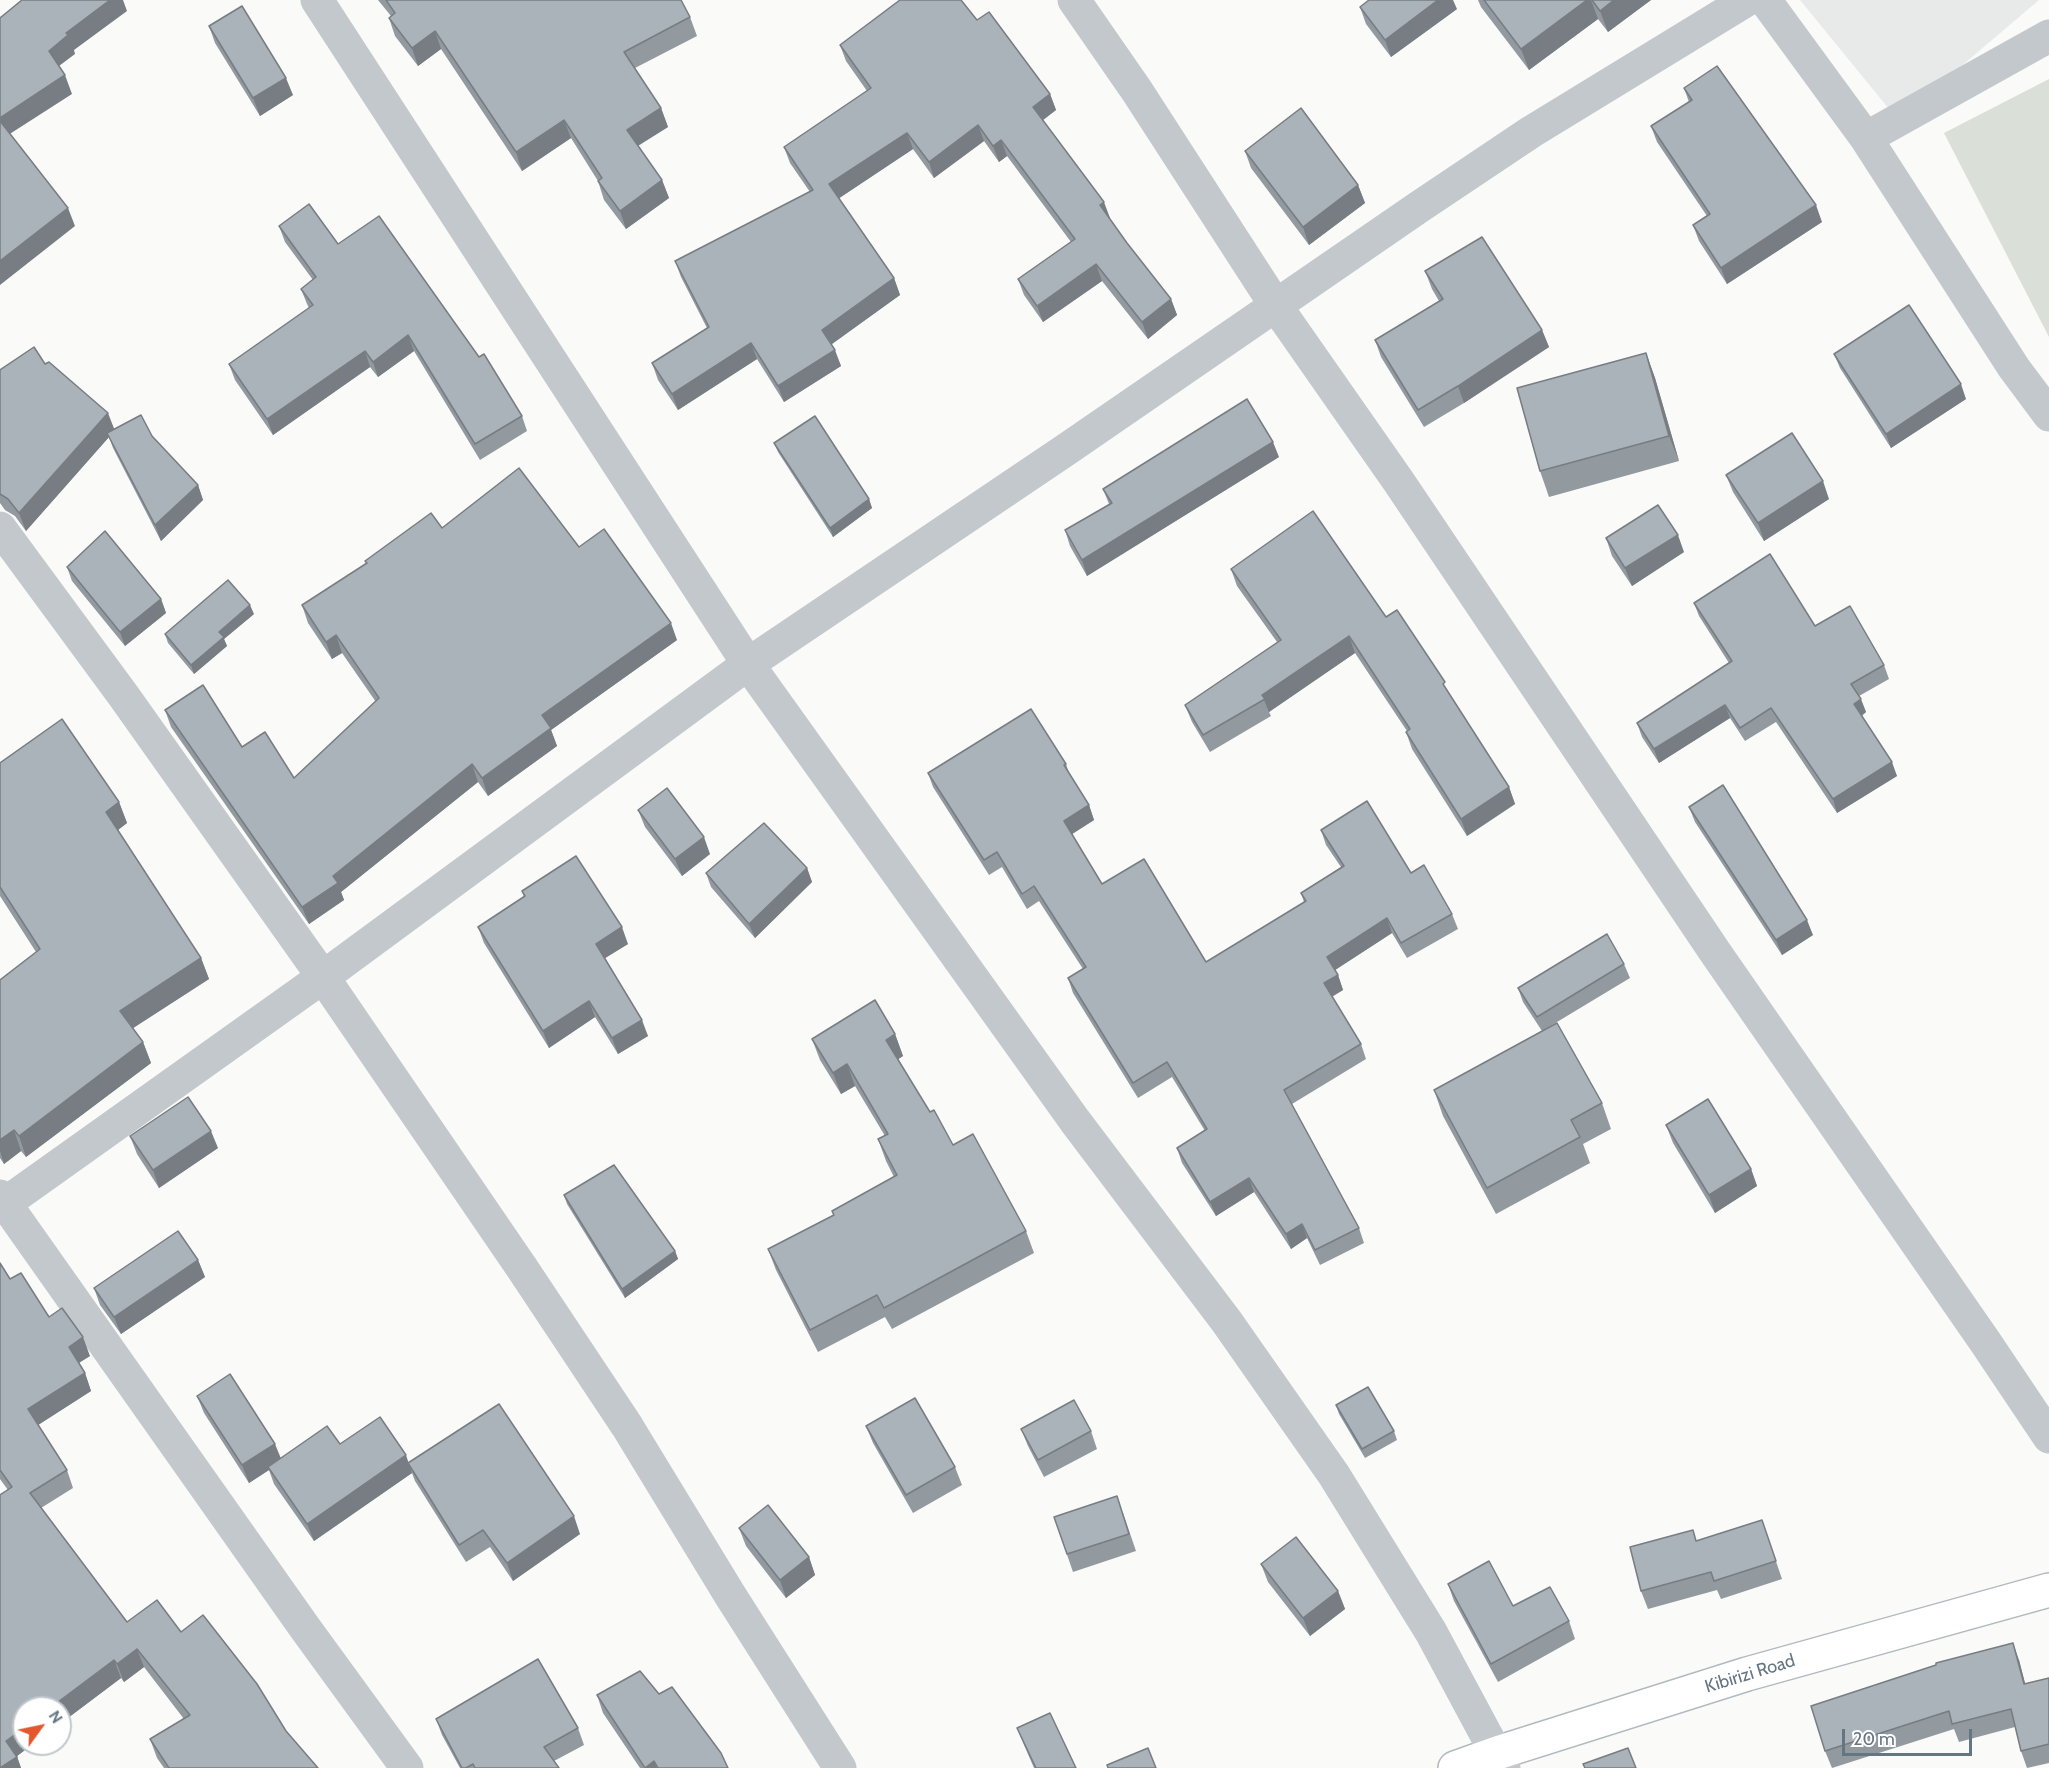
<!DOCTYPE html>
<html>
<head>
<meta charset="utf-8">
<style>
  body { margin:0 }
  #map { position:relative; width:2049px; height:1768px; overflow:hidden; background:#fafaf8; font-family:Cabin,sans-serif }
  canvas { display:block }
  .north { position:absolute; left:12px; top:1696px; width:60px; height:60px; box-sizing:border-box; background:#fff; border:2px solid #c1c8cd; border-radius:50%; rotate:57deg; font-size:16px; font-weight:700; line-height:24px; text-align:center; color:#657683 }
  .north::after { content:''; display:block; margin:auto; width:21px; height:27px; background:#e4572e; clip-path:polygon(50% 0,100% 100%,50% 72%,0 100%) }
  .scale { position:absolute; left:1842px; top:1729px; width:130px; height:27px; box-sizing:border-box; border:3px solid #657683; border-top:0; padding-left:8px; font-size:18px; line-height:21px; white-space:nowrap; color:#657683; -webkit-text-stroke:4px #fff; paint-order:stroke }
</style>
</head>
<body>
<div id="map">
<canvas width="2049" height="1768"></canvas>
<div class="north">N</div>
<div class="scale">20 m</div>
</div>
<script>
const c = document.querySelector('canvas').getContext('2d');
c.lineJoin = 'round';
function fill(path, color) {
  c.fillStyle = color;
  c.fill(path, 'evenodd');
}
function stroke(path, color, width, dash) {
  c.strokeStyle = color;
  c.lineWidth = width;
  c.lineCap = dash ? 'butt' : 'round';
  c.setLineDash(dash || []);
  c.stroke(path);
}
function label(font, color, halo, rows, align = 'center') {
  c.font = font + ' Cabin,sans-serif';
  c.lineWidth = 6;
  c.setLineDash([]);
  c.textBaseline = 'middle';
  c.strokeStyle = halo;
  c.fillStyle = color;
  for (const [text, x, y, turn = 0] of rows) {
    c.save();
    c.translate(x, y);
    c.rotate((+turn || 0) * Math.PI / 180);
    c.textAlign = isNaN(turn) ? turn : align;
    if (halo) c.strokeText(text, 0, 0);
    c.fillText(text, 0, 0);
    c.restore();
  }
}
const built = new Path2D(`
  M1800,0H2039L1898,120Z`);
const green = new Path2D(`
  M2049,79V337L1944,133Z`);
const street = new Path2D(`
  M317,0L748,664L1075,1121L1227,1322L1334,1475L1431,1632L1504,1768
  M1074,0L1137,91L1276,306L1399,482L1715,952L1986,1343L2049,1437
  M1765,0L1866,138L2014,368L2049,415
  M1866,138L2049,36
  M0,528L123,695L323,977L522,1268L627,1426L730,1595L840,1768
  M0,1196L305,1628L407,1768
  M0,1207L323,977L748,664L1067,449L1419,207L1531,132L1747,0`);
const secondary = new Path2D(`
  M1455,1768L1497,1753L1747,1674L2049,1590`);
const wall = new Path2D(`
  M378,0H681L690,17L697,36L635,68L661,108L668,127L638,146L662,180L669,198L626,229L604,200L598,181L571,138L522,171L441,49L418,66L395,36L389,18L391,16Z
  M1478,0H1651L1608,32L1598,19L1529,70L1481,7Z
  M1360,7L1457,9L1391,57L1366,24Z
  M977,20L1050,94L1056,110L1043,120L1110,218L1109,219L1127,243L1171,299L1177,315L1148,339L1102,281L1043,322L1024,295L1018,279L1071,242L1007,156L999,162L984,141L934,178L913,149L839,198L894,278L900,295L831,344L841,366L784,402L757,359L678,410L658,380L652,363L707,328L681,277L675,261L810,192L790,163L784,147L867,91L846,61L840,45Z
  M209,26L293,95L260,116L215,43Z
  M1684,88L1822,222L1727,284L1699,241L1693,225L1707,216L1657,142L1651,126L1689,102Z
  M1245,151L1358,185L1365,203L1309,245L1251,168Z
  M279,226L338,244L479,357L522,416L527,431L480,460L414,351L378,377L370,367L273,435L235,380L229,364L309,308L307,304L301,289L313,280L285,242Z
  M1425,271L1542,330L1549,347L1464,403L1424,427L1381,357L1375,340L1439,301L1432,289Z
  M1646,353L1655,378L1679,461L1549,497L1540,471Z
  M1834,354L1966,399L1891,448L1840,368Z
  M45,364L114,429L152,436L198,485L203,500L161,541L113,448L109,437L26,531L15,516L5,510L0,503V370Z
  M774,443L869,499L872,508L833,537L778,452Z
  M1279,457L1087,576L1070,546L1065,530L1109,504L1103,489Z
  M1726,475L1829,499L1764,541L1733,492Z
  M442,528L579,547L677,640L551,730L557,746L488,796L478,782L341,892L344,900L309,924L171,727L165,710L242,747L294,778L376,702L342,653L332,659L308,623L302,605L366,564L365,561Z
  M1606,538L1684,552L1632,586L1612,556Z
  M67,567L161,599L166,613L125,646L72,581Z
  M1231,569L1386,617L1449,693L1509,787L1515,804L1467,836L1412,749L1406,732L1407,731L1355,653L1269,712L1271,716L1210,752L1192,722L1185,705L1277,642L1237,586Z
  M1694,603L1815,626L1884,665L1889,679L1859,696L1866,712L1862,716L1897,776L1837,813L1776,722L1745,741L1730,718L1659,763L1642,737L1637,723L1729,663L1699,616Z
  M254,614L224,639L227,646L194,674L168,643L165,634Z
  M0,763L119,802L127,823L118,830L201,958L209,979L133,1028L143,1042L151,1063L26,1157L21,1151L4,1164L0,1158V980L36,952L0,896Z
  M1066,764L1069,773L1089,805L1094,820L1072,834L1102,884L1206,962L1304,902L1301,893L1341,867L1326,845L1321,830L1411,873L1452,914L1458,929L1407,958L1392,933L1335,970L1338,975L1343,990L1332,997L1361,1044L1366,1059L1292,1104L1359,1228L1364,1243L1320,1265L1307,1238L1291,1249L1254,1192L1216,1216L1182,1163L1177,1148L1205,1131L1172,1077L1138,1098L1073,993L1068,978L1083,969L1039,901L1027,909L1002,867L989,875L933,787L928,773Z
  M1689,807L1813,935L1782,955L1695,822Z
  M638,810L710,854L682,876L645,827Z
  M807,868L812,882L755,938L711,887L706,873Z
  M522,891L628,944L605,958L648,1036L618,1054L595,1017L549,1048L484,943L478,927L524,897Z
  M1624,964L1630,978L1542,1031L1523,1002L1518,988Z
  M895,1034L903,1056L898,1059L930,1112L953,1145L1026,1231L1034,1253L892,1329L885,1317L818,1352L776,1270L768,1249L833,1215L832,1211L894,1177L886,1161L878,1139L885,1136L855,1086L841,1094L820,1060L812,1039Z
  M1434,1090L1602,1103L1611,1129L1583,1144L1590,1163L1496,1214L1443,1116Z
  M1666,1125L1751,1169L1757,1186L1715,1213L1673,1143Z
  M130,1136L218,1148L159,1188L137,1154Z
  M564,1195L675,1251L678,1259L625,1298L567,1204Z
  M198,1260L205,1277L121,1334L100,1305L94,1288Z
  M0,1263L10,1279L90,1356L79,1363L85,1373L91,1391L38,1425L67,1470L73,1488L41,1508L127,1622L181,1632L286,1731L318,1768H164L157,1758L150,1739L184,1719L144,1667L124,1682L121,1678L17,1756L21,1768H0L8,1490L0,1479Z
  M197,1396L280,1458L340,1444L409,1463L580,1534L513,1581L490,1547L466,1562L415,1481L412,1473L314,1541L274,1484L269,1470L249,1483L204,1413Z
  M1336,1405L1394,1431L1397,1440L1365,1458L1339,1414Z
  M866,1426L955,1467L962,1485L913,1513L873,1443Z
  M1021,1429L1091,1431L1097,1449L1044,1477L1028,1446Z
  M1123,1513L1136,1551L1073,1572L1054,1517Z
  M739,1528L809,1557L815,1575L786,1598L746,1546Z
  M1768,1538L1782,1579L1721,1599L1717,1590L1648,1609L1641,1591L1697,1541Z
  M1261,1564L1338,1591L1345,1609L1310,1636L1268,1582Z
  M1448,1584L1513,1606L1569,1621L1575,1639L1498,1682L1454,1601Z
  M2019,1660L2025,1684L2049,1678V1763L2027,1768L2021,1751L2015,1727L1959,1742L1954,1729L1832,1768L1825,1751Z
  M659,1694L728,1768H640L603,1713L597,1695Z
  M436,1719L578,1728L584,1745L554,1761L559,1768H460L442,1735Z
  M1017,1728L1076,1768H1034L1024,1745Z`);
const shadedWall = new Path2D(`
  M110,0H123L127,11L74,50L75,54L55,69L49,51L66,33Z
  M1438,0H1453L1457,9L1391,57L1385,40Z
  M1587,0H1591L1598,19L1529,70L1521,49Z
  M1614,0H1651L1608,32L1600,11Z
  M435,31L441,49L418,66L412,48Z
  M65,75L72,94L5,137L0,124V118Z
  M286,78L293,95L260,116L253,98Z
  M1050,94L1056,110L1039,123L1033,107Z
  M661,108L668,127L634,148L627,130Z
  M564,120L571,138L522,171L516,152Z
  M978,125L984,141L934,178L929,162Z
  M907,133L913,149L835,201L829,184Z
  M1001,140L1007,156L999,162L993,146Z
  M662,180L669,198L626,229L620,211Z
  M1358,185L1365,203L1309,245L1303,227Z
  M1104,202L1110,218L1106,222L1100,205Z
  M1816,205L1822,222L1727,284L1721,268Z
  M68,208L75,226L0,285V261Z
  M1096,264L1102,281L1043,322L1037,306Z
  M894,278L900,295L828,347L822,330Z
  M1171,299L1177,315L1148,339L1142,322Z
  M1542,330L1549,347L1464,403L1458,386Z
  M408,335L414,351L378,377L373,362Z
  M751,343L757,359L678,410L672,394Z
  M835,350L841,366L784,402L778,386Z
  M365,351L370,367L273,435L267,419Z
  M1646,353L1655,378L1679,461L1669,436Z
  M1961,384L1966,399L1891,448L1886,434Z
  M108,413L115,431L107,433L109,437L26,531L19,513Z
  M1273,442L1279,457L1087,576L1082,560Z
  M1823,481L1829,499L1764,541L1758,523Z
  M198,485L203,500L161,541L155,525Z
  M869,499L872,508L833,537L830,528Z
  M1678,535L1684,552L1632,586L1625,568Z
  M161,599L166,613L125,646L120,632Z
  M250,605L254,614L224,639L227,646L194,674L191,665L219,632Z
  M671,623L677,640L551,730L557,746L488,796L482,778L542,715Z
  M336,635L342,653L332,659L326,642Z
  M1349,636L1355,653L1269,712L1262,695Z
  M1861,699L1866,712L1859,717L1854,704Z
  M1725,705L1730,718L1659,763L1654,749Z
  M1892,762L1897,776L1837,813L1833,799Z
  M472,764L478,782L341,892L344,900L309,924L302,907L333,876Z
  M1509,787L1515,804L1467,836L1461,819Z
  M119,802L127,823L114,833L106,812Z
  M1089,805L1094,820L1069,836L1064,821Z
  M704,837L710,854L682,876L675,859Z
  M807,868L812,882L755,938L749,924Z
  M1387,918L1392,933L1332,972L1327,957Z
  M1807,920L1813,935L1782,955L1776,940Z
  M622,927L628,944L602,960L596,944Z
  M201,958L209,979L127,1032L120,1011Z
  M1338,975L1343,990L1329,998L1324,983Z
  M589,1001L595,1017L549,1048L543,1031Z
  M642,1020L648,1036L618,1054L612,1038Z
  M895,1034L903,1056L894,1062L886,1040Z
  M143,1042L151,1063L26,1157L19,1136Z
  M847,1064L855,1086L841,1094L833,1073Z
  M14,1130L21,1151L4,1164L0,1151V1140Z
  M211,1131L218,1148L159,1188L153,1170Z
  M1751,1169L1757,1186L1715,1213L1709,1195Z
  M1249,1178L1254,1192L1216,1216L1210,1202Z
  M1302,1224L1307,1238L1291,1249L1286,1234Z
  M675,1251L678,1259L625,1298L622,1289Z
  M198,1260L205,1277L121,1334L114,1317Z
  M83,1337L90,1356L75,1365L69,1347Z
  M85,1373L91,1391L35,1427L28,1409Z
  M275,1444L282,1461L268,1467L269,1470L249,1483L242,1465Z
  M406,1455L412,1473L314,1541L307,1524Z
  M574,1516L580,1534L513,1581L507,1563Z
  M809,1557L815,1575L786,1598L780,1580Z
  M1338,1591L1345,1609L1310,1636L1303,1618Z
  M2013,1643L2019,1660L2030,1702L2024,1684Z
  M137,1649L144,1667L124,1682L117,1664Z
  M114,1660L121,1678L60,1724V1708H50Z
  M24,1728V1744H33L13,1759L6,1741Z
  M17,1757L21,1768H1Z
  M654,1761L657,1768H645Z`);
const building = new Path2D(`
  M22,0H110L66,33L68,35L49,51L65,75L0,118V18Z
  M386,0H681L690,17L624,52L661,108L627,130L662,180L620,211L598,181L602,178L564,120L516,152L435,31L412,48L389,18L395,13Z
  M900,0H961L977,20L989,12L1050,94L1033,107L1104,202L1100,205L1127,243L1171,299L1142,322L1096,264L1037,306L1018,279L1075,239L1001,140L993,146L978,125L929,162L907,133L829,184L894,278L822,330L835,350L778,386L751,343L672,394L652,363L709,327L675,261L813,190L784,147L871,88L840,45Z
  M1369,0H1438L1385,40L1360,7Z
  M1484,0H1587L1521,49Z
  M1592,0H1614L1600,11Z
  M242,6L286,78L253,98L209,26Z
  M1717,66L1816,205L1721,268L1693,225L1710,214L1651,126L1692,100L1684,88Z
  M1301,108L1358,185L1303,227L1245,151Z
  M0,121L68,208L0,261Z
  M309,204L338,244L379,216L479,357L484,354L522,416L475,444L408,335L373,362L365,351L267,419L229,364L313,305L301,289L316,277L279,226Z
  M1482,237L1542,330L1458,386L1418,410L1375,340L1443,299L1425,271Z
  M1909,305L1961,384L1886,434L1834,354Z
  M34,347L45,364L49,362L108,413L19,513L8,499L0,494V370Z
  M1646,353L1669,436L1540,471L1517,388Z
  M1247,399L1273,442L1082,560L1065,530L1112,503L1103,489Z
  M141,415L152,436L198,485L155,525L107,433Z
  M815,416L869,499L830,528L774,443Z
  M1792,433L1823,481L1758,523L1726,475Z
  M519,468L579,547L604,529L671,623L542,715L551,728L482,778L472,764L333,876L338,883L302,907L165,710L203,685L242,747L265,732L294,778L379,698L336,635L326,642L302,605L367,563L365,561L431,513L442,528Z
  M1658,505L1678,535L1625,568L1606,538Z
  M1313,511L1386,617L1397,610L1445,682L1443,684L1509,787L1461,819L1406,732L1410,729L1349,636L1262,695L1265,699L1203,735L1185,705L1281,640L1231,569Z
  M105,531L161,599L120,632L67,567Z
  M1770,554L1815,626L1850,606L1884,665L1851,684L1861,699L1854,704L1892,762L1833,799L1771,708L1740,728L1725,705L1654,749L1637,723L1732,661L1694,603Z
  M228,580L250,605L219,632L224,637L191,665L165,634Z
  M1031,709L1066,764L1064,765L1089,805L1064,821L1102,884L1144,859L1206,962L1306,901L1301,893L1344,866L1321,830L1367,801L1411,873L1424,865L1452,914L1401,943L1387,918L1327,957L1338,975L1324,983L1361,1044L1284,1090L1359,1228L1315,1250L1302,1224L1286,1234L1249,1178L1210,1202L1177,1148L1207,1129L1167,1062L1133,1083L1068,978L1086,967L1034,886L1022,894L997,852L984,860L928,773Z
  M62,719L119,802L106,812L201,958L120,1011L143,1042L19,1136L14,1130L0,1140V980L40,949L0,887V763Z
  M1723,785L1807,920L1776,940L1689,807Z
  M667,788L704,837L675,859L638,810Z
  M764,823L807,868L749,924L706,873Z
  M576,856L622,927L596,944L642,1020L612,1038L589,1001L543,1031L478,927L525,896L522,891Z
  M1607,934L1624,964L1537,1017L1518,988Z
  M875,1000L895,1034L886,1040L930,1112L934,1110L953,1145L973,1134L1026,1231L884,1308L877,1295L810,1330L768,1249L834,1215L832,1211L897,1175L878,1139L888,1134L847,1064L833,1073L812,1039Z
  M1557,1023L1602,1103L1571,1120L1580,1137L1487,1188L1434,1090Z
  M188,1097L211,1131L153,1170L130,1136Z
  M1708,1099L1751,1169L1709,1195L1666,1125Z
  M614,1165L675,1251L622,1289L564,1195Z
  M178,1231L198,1260L114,1317L94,1288Z
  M0,1263L10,1279L21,1273L49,1317L62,1308L83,1337L69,1347L85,1373L28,1409L67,1470L30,1493L127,1622L157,1600L181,1632L203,1615L257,1684L286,1731L318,1768H169L150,1739L190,1715L137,1649L117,1664L114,1660L50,1708H24V1728L6,1741L17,1757L0,1768V1495L12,1487L0,1470Z
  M230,1374L275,1444L242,1465L197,1396Z
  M1368,1387L1394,1431L1362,1449L1336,1405Z
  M915,1398L955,1467L906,1495L866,1426Z
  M1074,1400L1091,1431L1038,1460L1021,1429Z
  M499,1404L574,1516L507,1563L483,1530L459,1545L408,1463Z
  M380,1417L406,1455L307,1524L268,1467L327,1426L340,1444Z
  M1117,1496L1129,1534L1067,1554L1054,1517Z
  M768,1505L809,1557L780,1580L739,1528Z
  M1762,1520L1776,1561L1714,1581L1711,1572L1641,1591L1630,1547L1693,1530L1696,1541Z
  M1296,1537L1338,1591L1303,1618L1261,1564Z
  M1489,1561L1513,1606L1550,1587L1569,1621L1491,1664L1448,1584Z
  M2013,1643L2024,1684L2049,1678V1744L2021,1751L2011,1709L1952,1724L1949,1711L1825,1751L1811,1706L1936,1665V1663Z
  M538,1659L578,1728L544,1747L559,1768H475L473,1764L466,1768H462L436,1719Z
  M640,1671L659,1694L672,1687L721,1753L728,1768H658L654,1761L645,1768L597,1695Z
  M1050,1713L1076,1768H1036L1017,1728Z
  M1148,1748L1156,1768H1108L1107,1765Z
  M1628,1748L1636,1768H1585L1583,1764Z`);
const streetNames = [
  ["Kibirizi Road",1750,1674,-17]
];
fill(built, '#e8e9e9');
fill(green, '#dadfd7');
stroke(secondary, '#b3babf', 36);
stroke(street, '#c3c8cc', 33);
stroke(secondary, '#fff', 33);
fill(wall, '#929a9f');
fill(shadedWall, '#777d82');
fill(building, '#aab3b9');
stroke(building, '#777d82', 1.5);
label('18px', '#657683', '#fff', streetNames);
</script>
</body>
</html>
